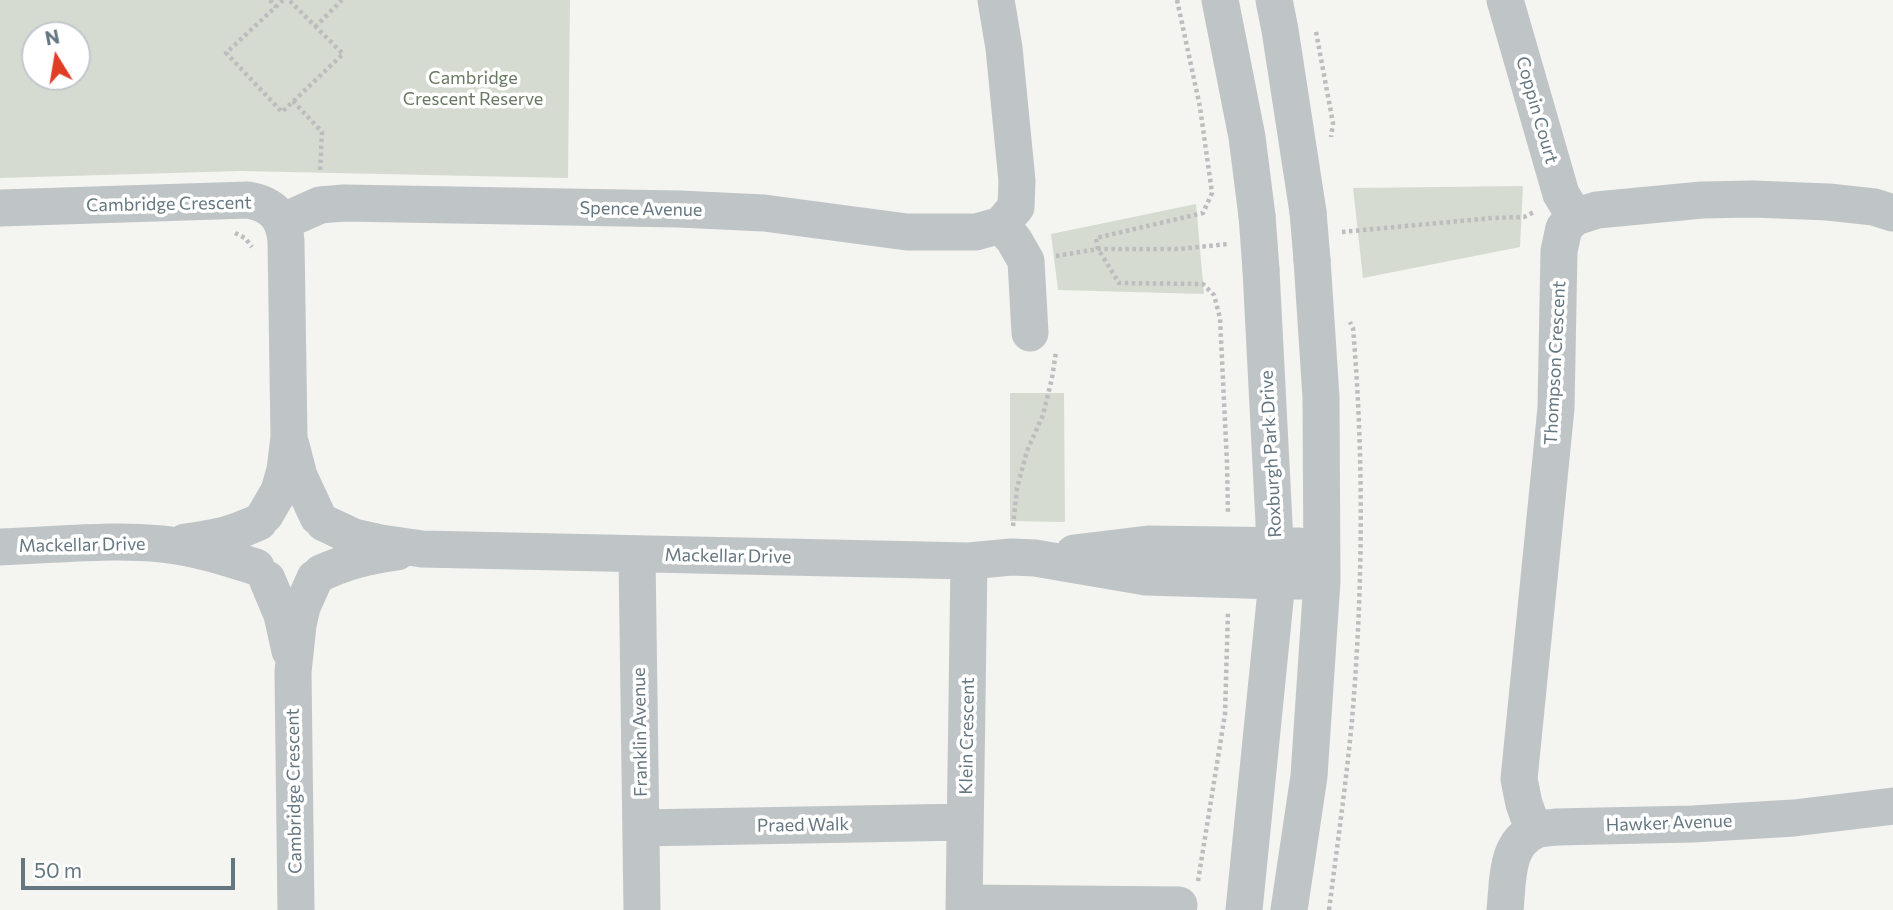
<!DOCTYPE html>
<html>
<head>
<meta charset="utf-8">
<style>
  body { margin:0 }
  #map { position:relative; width:1893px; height:910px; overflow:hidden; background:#f4f4f0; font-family:Commissioner,sans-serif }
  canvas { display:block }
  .north { position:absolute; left:21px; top:21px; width:70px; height:70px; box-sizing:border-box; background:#fff; border:2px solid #c1c8cc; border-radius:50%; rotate:349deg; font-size:19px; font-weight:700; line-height:28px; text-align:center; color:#647680 }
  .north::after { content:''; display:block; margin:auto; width:24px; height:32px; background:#df3e25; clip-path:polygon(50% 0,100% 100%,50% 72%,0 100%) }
  .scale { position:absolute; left:21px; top:858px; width:214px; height:32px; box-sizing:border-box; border:4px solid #647680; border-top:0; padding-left:9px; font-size:21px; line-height:24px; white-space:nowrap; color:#647680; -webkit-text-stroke:5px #fff; paint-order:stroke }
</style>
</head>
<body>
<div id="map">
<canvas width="1893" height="910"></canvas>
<div class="north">N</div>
<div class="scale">50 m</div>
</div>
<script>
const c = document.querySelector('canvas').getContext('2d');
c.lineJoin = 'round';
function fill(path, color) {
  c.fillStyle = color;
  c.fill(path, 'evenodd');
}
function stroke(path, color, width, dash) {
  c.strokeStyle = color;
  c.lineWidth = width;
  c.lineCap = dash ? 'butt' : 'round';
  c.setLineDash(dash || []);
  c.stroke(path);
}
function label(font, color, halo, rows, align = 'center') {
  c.font = font + ' Commissioner,sans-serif';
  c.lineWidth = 7;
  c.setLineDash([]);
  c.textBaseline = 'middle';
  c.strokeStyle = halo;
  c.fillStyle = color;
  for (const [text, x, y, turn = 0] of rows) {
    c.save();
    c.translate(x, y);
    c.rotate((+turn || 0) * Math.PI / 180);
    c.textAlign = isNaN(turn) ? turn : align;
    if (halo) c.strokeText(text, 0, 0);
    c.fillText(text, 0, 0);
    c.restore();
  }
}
const green = new Path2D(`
  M0,0H570L568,178L241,171L0,178ZM35,35H77V77H35Z
  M1523,186L1520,247L1363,278L1353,188Z
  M1196,204L1204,294L1058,290L1051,234Z
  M1010,393H1064L1065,522L1010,521Z`);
const path = new Path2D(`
  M270,0L276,7
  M283,0L226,53L282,112L343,54L289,0
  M1177,0L1200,107L1212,193L1203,213L1096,238L1098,249L1119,283L1203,284L1214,295L1220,318L1227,463L1228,513
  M315,27L342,0
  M1316,32L1333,123L1331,137
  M293,101L322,132L320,173
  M1342,232L1492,218L1524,217L1534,212
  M235,233L245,238L252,247
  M1056,256L1098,249H1179L1228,244
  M1013,526L1017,488L1027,451L1043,415L1052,378L1056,352
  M1198,881L1225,714L1228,612
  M1329,910C1337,847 1346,784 1352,720C1363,590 1364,458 1353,328L1350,322`);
const minor = new Path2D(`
  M1220,0L1247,137L1257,216
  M1274,0L1280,30L1308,212
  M1505,0L1561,194L1575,217
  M0,208L248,200C272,204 284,217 286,241L289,437L285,470L279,491L265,515
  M282,222L320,205L344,203L679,209L764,213L907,232H976L1001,225L1016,207L1017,181L1004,48L996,0
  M1001,225L1014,240L1026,261L1030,333
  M291,445L299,476L318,517
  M324,523L354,537L381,543L422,549L969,561L1011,557L1035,558L1146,577L1277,581H1322
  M185,542C216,538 231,535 259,522
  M0,547C53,545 108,539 162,544C193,547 225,557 256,567
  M1074,553L1148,544L1299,546
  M637,555L642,910
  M321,573C348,561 368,556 397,552
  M267,579L282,615L290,651
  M641,828L965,822
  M1534,831L1524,804L1519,779L1556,408L1559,251L1564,228L1575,217L1597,210L1702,200L1753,199L1828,202L1874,207L1893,213
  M964,903L1179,905
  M296,910L293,672L298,625L302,607L315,578
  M964,910L969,561
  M1244,910L1277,581L1261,270
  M1289,910L1309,776L1322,581L1321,397L1312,260
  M1505,910C1508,883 1505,844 1534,831C1541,828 1550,828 1556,827L1693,824L1794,818L1893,806`);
const minorBridge = new Path2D(`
  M1308,212L1312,260
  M1257,216L1261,270`);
const parkNames = [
  ["Cambridge",473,78],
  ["Crescent Reserve",473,99]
];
const streetNames = [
  ["Coppin Court",1537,110,74],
  ["Cambridge Crescent",169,204,-1],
  ["Spence Avenue",641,209,1],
  ["Thompson Crescent",1555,363,-87],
  ["Roxburgh Park Drive",1271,454,-93],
  ["Mackellar Drive",82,545,-1],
  ["Mackellar Drive",728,556,1],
  ["Franklin Avenue",640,732,-91],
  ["Klein Crescent",967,736,-89],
  ["Cambridge Crescent",294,791,-91],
  ["Hawker Avenue",1669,823,-2],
  ["Praed Walk",803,825,-1]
];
fill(green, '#d6dbd1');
stroke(path, '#bbbdbf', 4.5, [3.5, 3.5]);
stroke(minor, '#bfc4c6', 37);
stroke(minorBridge, '#bfc4c6', 37);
label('18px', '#697862', '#fff', parkNames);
label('18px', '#647680', '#fff', streetNames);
</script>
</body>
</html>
